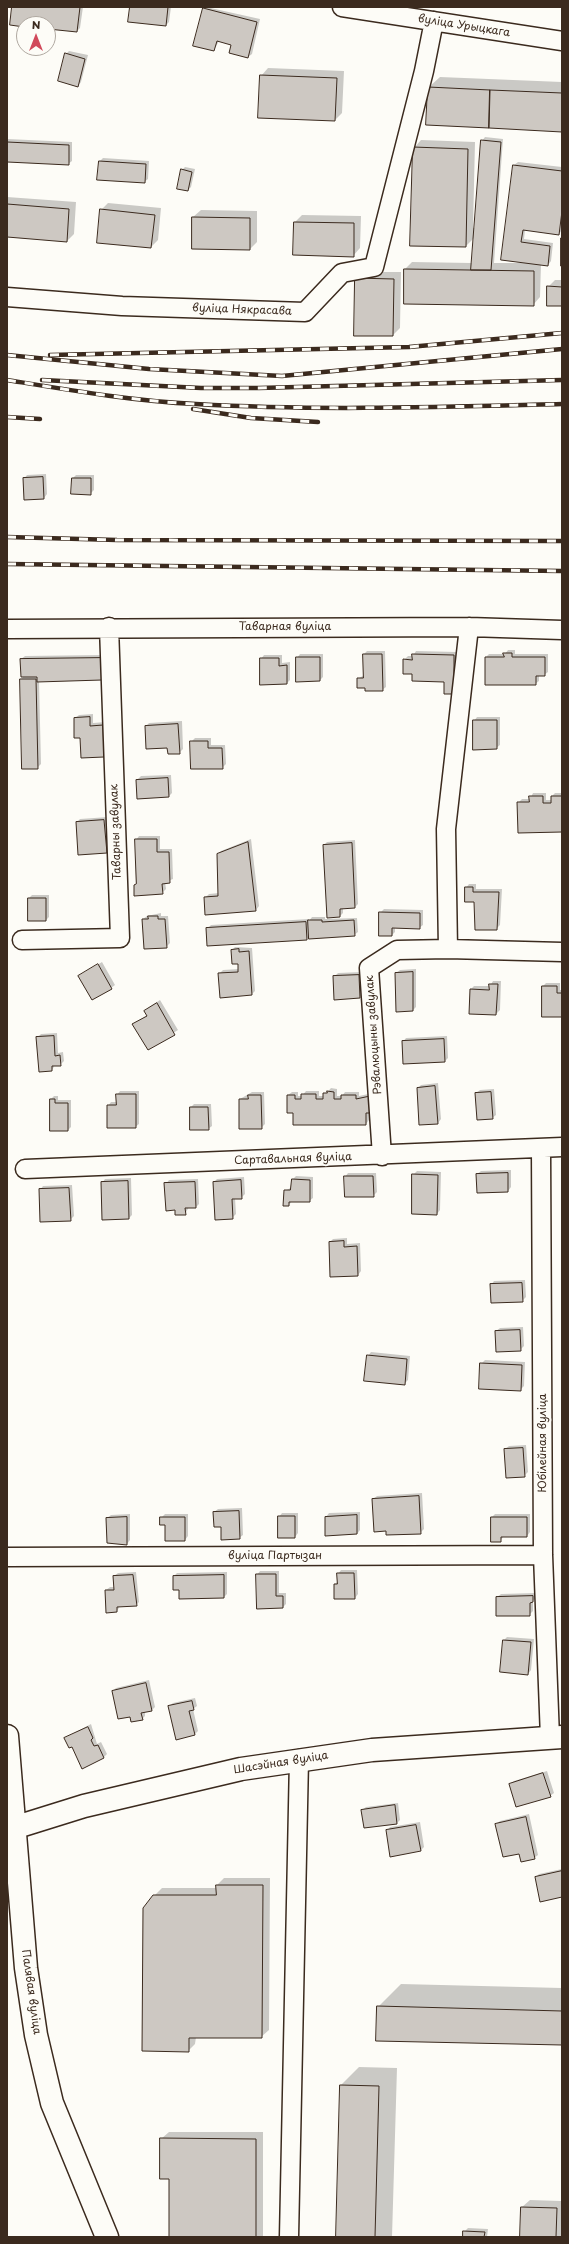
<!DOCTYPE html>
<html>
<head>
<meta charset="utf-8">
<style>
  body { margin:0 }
  #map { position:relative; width:569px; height:2244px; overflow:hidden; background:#fdfcf7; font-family:"Playpen Sans",sans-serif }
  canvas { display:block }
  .frame { position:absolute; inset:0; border:8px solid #3b2a1e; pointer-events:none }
  .north { position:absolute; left:16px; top:16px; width:40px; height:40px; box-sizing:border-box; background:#fdfcf7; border:1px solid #afa8a0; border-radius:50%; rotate:0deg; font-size:11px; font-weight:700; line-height:16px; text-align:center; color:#3b2a1e }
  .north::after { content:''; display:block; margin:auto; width:14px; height:18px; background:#d1495b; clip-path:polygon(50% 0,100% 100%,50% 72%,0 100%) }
</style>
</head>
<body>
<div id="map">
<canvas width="569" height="2244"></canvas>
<div class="frame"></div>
<div class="north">N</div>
</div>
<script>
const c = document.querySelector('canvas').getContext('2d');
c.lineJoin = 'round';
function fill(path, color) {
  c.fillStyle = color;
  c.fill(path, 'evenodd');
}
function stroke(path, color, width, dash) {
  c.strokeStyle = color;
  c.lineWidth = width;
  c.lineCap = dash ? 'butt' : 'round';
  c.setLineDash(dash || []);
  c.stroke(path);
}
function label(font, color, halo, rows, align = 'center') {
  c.font = font + ' "Playpen Sans",sans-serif';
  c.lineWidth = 4;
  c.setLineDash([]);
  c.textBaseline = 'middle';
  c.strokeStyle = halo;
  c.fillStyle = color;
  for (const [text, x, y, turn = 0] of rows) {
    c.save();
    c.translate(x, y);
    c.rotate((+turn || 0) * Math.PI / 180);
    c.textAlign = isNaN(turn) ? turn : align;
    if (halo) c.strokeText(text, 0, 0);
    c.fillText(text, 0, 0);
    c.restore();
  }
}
const shadow = new Path2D(`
  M13,7H83L80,28L77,31L48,28V24L24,26Z
  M131,7H171L169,22L166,25Z
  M206,7L260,19L252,54L248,57L232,44L219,41L214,50L204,9Z
  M69,51L88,55L81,82L78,86L66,54Z
  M268,68L344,71L342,113L335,120L261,76Z
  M440,77L562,82V131L429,87Z
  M485,137L503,139L494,263H525L502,259L514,165L518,162L562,167V230L559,234L525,230L524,239L553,243L551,261L548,265L541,264L540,297L533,305L405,269L412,262L472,263L474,238L466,246L414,148L421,140L475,142L473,228H475L482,141Z
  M7,139L72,142V161L68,164L7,161Z
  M103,158L149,161L148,179L144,182L100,161Z
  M185,167L195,169L191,187L188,190L182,170Z
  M7,197L76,202L74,234L67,241L7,236Z
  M108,203L161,208L158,240L151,247L101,210Z
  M201,210L257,211V242L250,249L193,217Z
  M302,215L361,216L360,248L353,256L295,222Z
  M363,272H401L400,328L393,335H355Z
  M555,280H562V305L548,287Z
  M46,474L47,494L44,498L24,479L27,475Z
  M76,475H94V490L90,494L73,478Z
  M508,650H515V654H548V672L544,675H539V681L535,684H486V657L489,654H505Z
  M367,651H385L386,687L382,690L366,687L358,679L364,675V654Z
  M416,651L457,652V689L445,681L413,673L404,660L408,656H413Z
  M300,654H323V677L320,680L297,658Z
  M104,655L105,676L39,681L41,764L37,768L21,679L24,676L21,659L25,656Z
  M264,655H282V663L290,662V680L287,683L261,659Z
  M93,714V723L106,722L107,753L103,756L81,737L75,718L79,715Z
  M477,717H500V745L496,748L474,721Z
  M182,721L183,749L179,753L168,747L146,726L149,723Z
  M195,738H211V745H225L226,764L222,768L191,742Z
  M171,775L172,793L169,796L138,798L137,780L141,776Z
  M533,793H546V800H552V796L555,793H562V831L518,803L522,799H530Z
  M108,817L110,848L106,852L77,822L80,819Z
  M139,836H160V849H172L173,879L165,882L166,889L162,893L137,883L136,840Z
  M251,839L259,906L256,910L205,898L209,894L219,893L218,855L221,851Z
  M355,840L358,904L355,907L343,908V913L340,916L324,845L327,842Z
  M469,884H476V889H502L500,925L496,929L466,888Z
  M32,895H49V917L46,920L29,898Z
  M384,909L423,910V925L419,928L395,927V932L392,935L380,913Z
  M161,913V916H168L170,943L166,947L143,919L147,916Z
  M312,917H325V919L357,918L358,932L354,935L310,936L307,939L207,929L211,925L309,919V921Z
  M235,947L252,948L255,991L252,994L219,974L223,970L239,969V963L232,950Z
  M102,962L115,985L111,988L79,976Z
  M416,969V1007L413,1010L397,1011L396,973L400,970Z
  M362,972L363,994L360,997L335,999L334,977L338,973Z
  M493,981H501L500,1010L496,1014L470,1013L471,989L474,986H490Z
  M546,983H560V990H562V1016L543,986Z
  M160,1000L178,1030L148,1049L134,1024L147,1015L145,1011L148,1008Z
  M57,1033L58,1053L63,1052L64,1061L60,1065H55L52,1070L37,1038L41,1034Z
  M447,1036L448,1058L445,1061L404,1063L403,1042L406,1038Z
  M438,1083L441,1119L438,1123L418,1088L421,1085Z
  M331,1088L337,1089V1096H342L345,1092H359V1096L373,1093L369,1120L366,1124L294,1112L288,1095L292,1092H298V1096H302L306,1091H319V1096H324Z
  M494,1089L496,1115L492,1118L476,1093L480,1090Z
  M120,1091H139V1124L135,1127L108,1106L111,1102H117V1095Z
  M252,1092H264L265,1124L261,1128L240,1099Z
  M54,1096H58V1100H71V1127L68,1130H51V1099Z
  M194,1104H211L212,1126L208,1129L191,1107Z
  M511,1170V1187L508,1191L477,1174L481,1171Z
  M417,1171L441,1172L440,1210L437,1214L413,1175Z
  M348,1173H376L377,1192L373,1196L345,1177Z
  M296,1176L313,1177V1198L309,1201H292L289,1205L285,1191L292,1187L293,1179Z
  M244,1177L245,1194L241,1198H235L236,1214L232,1218L214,1182L217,1179Z
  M131,1178L132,1215L129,1218L102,1183L105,1179Z
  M198,1179L199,1204L196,1207H189L185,1214L176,1209L166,1184L169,1180Z
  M72,1185L74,1216L70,1220L40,1190L43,1186Z
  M347,1238V1244L360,1243L361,1271L358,1275L330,1242L333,1239Z
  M525,1280L526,1297L522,1301L491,1285L494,1281Z
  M523,1327L524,1346L520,1350H497L496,1331L500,1328Z
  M371,1352L410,1356L408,1380L404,1384L368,1356Z
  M485,1360L525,1362L524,1386L520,1390L481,1364Z
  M526,1445L528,1472L524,1476L505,1449L509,1446Z
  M422,1493L424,1529L420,1533L387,1530L373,1499L377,1496Z
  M242,1508L243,1535L239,1538L222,1526L214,1512L218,1509Z
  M360,1512V1530L357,1534L326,1535V1517L329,1513Z
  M282,1513H298V1533L295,1537L279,1517Z
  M130,1514V1540L127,1544L107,1518L111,1515Z
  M165,1514H188V1536L185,1540L161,1518Z
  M495,1514H530V1532L527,1536H504L500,1541L492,1517Z
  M341,1570H357L358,1594L355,1598L335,1584L338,1581V1574Z
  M260,1571H279V1593H286V1604L283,1607L258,1608L257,1575Z
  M136,1572L139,1602L136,1605L120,1606L117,1611L106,1590L110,1587H115L114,1576L118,1573Z
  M227,1572V1594L224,1597L180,1589L174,1576L177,1573Z
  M536,1593V1598L533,1601V1611L529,1615L497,1597L501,1594Z
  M507,1637L534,1639L531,1670L528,1674L501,1671L504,1640Z
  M149,1680L155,1707L152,1710L145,1712V1716L142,1719L130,1716L113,1691L116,1688Z
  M195,1698L197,1706L193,1709L198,1731L195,1734L169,1706L173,1703Z
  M91,1724L97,1744L101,1742L107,1754L104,1757L73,1746L65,1738Z
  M547,1771L554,1793L550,1796L510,1784L514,1781Z
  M398,1803L400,1820L397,1823L365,1827L362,1810L366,1807Z
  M529,1814L538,1855L534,1858L520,1852L496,1824L500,1821Z
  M420,1822L424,1847L421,1850L387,1831L390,1827Z
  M562,1869V1896L536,1877L539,1874Z
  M224,1878H270L269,2030L261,2037H196L195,2044L188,2051L154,1896L162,1888H217V1885Z
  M401,1984L562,1988V2044L378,2007Z
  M359,2067L397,2068L392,2237H337L341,2085Z
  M169,2132H263V2237H170V2178L161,2139Z
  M530,2200L562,2201V2237H521L522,2207Z
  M468,2228L488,2229L487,2237H464V2232Z`);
const building = new Path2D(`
  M12,7H80L77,32L48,29V24H24V27L10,25Z
  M130,7H168L166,26L128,22Z
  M203,8L257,22L248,58L229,53L231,45L217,41L214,51L193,46Z
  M65,53L85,59L78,87L58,81Z
  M260,75L337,78L335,121L258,118Z
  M428,87L490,90L489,128L426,125Z
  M490,90L562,93V132L489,128Z
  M481,140L501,142L491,270H471Z
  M7,142L69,145V165L7,162Z
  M413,147L468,149L466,247L410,246Z
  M99,161L146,164L145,183L97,180Z
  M513,165L562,171V211L559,235L523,230L521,242L550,246L548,266L501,260Z
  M181,169L192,172L188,191L177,189Z
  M7,204L69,209L67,242L7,237Z
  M100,209L155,215L151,248L97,243Z
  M192,217L250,218V250L192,249Z
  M294,222L354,223V257L293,255Z
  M561,238H562V266H561Z
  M404,269L534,271V306L404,304Z
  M355,278L394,279L393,336H354Z
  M547,286L562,287V306H547Z
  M43,477L44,499L24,500L23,478Z
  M72,478H91V495L71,494Z
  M503,653H512V657H545V676H536V685H485V657H504Z
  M363,654H382L383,691H365V688H357V678H363Z
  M412,654L454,655V694H444V682L412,681V674H403V659L412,660Z
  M296,657H320V681L296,682Z
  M101,658L102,680L37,682V677H21L20,659Z
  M260,658H279V666L287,665V684L260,685Z
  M20,679H36L38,769H22Z
  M90,717V726L103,725L104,757L81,758L80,738H74V718Z
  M473,720H497V749L473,750Z
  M178,724L180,754H168L167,748L146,749L145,726Z
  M190,741H208V748H222L223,769H191Z
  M168,778L169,797L137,799L136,780Z
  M529,796H543V803H551V796H562V832L518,833L517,802H529Z
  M104,820L107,853L78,855L76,822Z
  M135,839H157V852H169L170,883L162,884L163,894L134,896V885L136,884Z
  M248,842L256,911L205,915L204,897L218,896L217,854Z
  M352,843L355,908L340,909V917L327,918L323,845Z
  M465,887H473V892H499L497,930H475L474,902H465Z
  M28,898H46V921H28Z
  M379,912L420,913V929L392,928V936H379Z
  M148,916H158V919H165L167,948L144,949L142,919H148Z
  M308,920H322V922L354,920L355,936L309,939Z
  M306,922L307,940L207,946L206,928Z
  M239,949V952L249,951L252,995L220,998L218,973L238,972V964H232L231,950Z
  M98,964L112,989L92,1000L78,976Z
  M413,972V1011L396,1012L395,973Z
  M359,975L360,998L334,1000L333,976Z
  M489,984H498L496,1015L469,1014L470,989L489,990Z
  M542,986H557V993H562V1017H542Z
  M157,1003L175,1035L148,1050L132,1024L147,1016L144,1011Z
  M54,1036L55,1056L60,1055L61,1066H52V1071L39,1072L36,1037Z
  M444,1039L445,1062L403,1064L402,1041Z
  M435,1086L438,1124L419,1125L417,1088Z
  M327,1091L334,1092V1099H341V1095H356V1099L370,1096V1113H366V1125H293V1113H287V1095H295V1099H301V1094H316V1099H323V1093H327Z
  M491,1092L493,1119L477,1120L475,1093Z
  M116,1094H136V1128H107V1105H116Z
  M248,1095H261L262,1129H239V1099H248Z
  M50,1099H55V1103H68V1131H50Z
  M190,1107H208L209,1130H190Z
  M508,1173V1192L477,1193L476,1174Z
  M412,1174L438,1175L437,1215L412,1214Z
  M344,1176H373L374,1197H345Z
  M292,1179L310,1180V1202H289V1206H283L284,1190H290Z
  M241,1180L242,1199H232L233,1219L215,1220L213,1182Z
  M128,1181L129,1219L102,1220L101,1182Z
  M195,1182L196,1208H185L186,1215H175V1210L166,1211L164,1183Z
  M69,1188L71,1221L40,1222L39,1189Z
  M344,1241V1247L357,1246L358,1276L330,1277L329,1242Z
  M522,1283L523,1302L491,1303L490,1284Z
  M520,1330L521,1351L496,1352L495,1331Z
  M367,1355L407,1359L405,1385L364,1381Z
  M480,1363L522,1365L521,1391L479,1389Z
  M523,1448L525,1477L506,1478L504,1449Z
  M419,1496L421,1534L386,1535V1531L374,1532L372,1499Z
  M239,1511L240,1539L221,1540V1527H214L213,1512Z
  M357,1515V1534L325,1536V1517Z
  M278,1516H295V1538H278Z
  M127,1517V1545L107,1543L106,1518Z
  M160,1517H185V1541H165V1525H160Z
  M491,1517H527V1537H501V1542H491Z
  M337,1573H354L355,1599H334V1584H337Z
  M256,1574H276V1596H283V1608L257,1609Z
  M133,1575L137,1606L117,1607V1612L106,1613L105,1590H114L113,1576Z
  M224,1575V1598L179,1599V1590H173V1576Z
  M533,1596V1602L530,1603V1616H496V1597Z
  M503,1640L531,1642L528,1675L500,1672Z
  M146,1683L152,1711L141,1713L143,1720L131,1722L130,1717L118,1719L112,1691Z
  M192,1701L194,1710L189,1711L195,1735L176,1740L168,1706Z
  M88,1727L93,1738L91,1740L94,1746L98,1745L104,1758L82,1769L72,1747L69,1748L64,1738Z
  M543,1773L551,1797L516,1807L509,1784Z
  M395,1805L397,1824L364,1828L361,1810Z
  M526,1817L535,1859L521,1862L519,1854L503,1857L495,1824Z
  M416,1825L421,1851L390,1857L386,1830Z
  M562,1871V1897L540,1902L535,1877Z
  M216,1885H263L262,2038H189V2052L142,2051L143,1908L153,1895H216Z
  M377,2006L562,2011V2045L376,2041Z
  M340,2085L379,2086L375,2237H336Z
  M160,2138L256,2139V2237H169V2179H160Z
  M521,2207L557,2208L556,2237H520Z
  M463,2231L485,2232L484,2237H463Z`);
const street = new Path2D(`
  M342,7L562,41
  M7,297L122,306L305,312L342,273L374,267L424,71L434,21
  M7,629L469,627L562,630
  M22,940L120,938L109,627
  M448,949L446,829L469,627
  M541,1149L543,1555L550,1738
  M382,1156L369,968L397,950L448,949L562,952
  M25,1169L562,1147
  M7,1557L543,1555
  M289,2237L299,1759`);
const secondary = new Path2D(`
  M7,1736L26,1968L36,2035L52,2103L107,2237
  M7,1830L84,1806L241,1769L372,1750L562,1737`);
const rail = new Path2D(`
  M7,355L149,369L282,376L562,349
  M50,355L409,347L562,333
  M7,380C69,390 133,401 196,404C318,411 440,407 562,404
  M42,380L201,388H259L562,380
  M193,409L251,418L318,422
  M7,417L40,419
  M7,537L117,540L562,541
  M7,564L562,571`);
const streetNames = [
  ["вуліца Урыцкага",464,26,9],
  ["вуліца Някрасава",242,310,2],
  ["Таварная вуліца",285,627],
  ["Таварны завулак",116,832,-92],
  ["Рэвалюцыны завулак",374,1035,-94],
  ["Сартавальная вуліца",293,1159,-2],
  ["Юбілейная вуліца",543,1443,-90],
  ["вуліца Партызан",275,1556],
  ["Шасэйная вуліца",281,1763,-9],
  ["Палявая вуліца",31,1992,82]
];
fill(shadow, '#0003');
fill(building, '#cdc8c2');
stroke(building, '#3b2a1e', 1);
stroke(street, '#3b2a1e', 21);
stroke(secondary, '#3b2a1e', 25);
stroke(street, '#fdfcf7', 18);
stroke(secondary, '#fdfcf7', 22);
stroke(rail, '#3b2a1e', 4.5);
stroke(rail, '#fdfcf7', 3, [9]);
label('11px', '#3b2a1e', '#fdfcf7', streetNames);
</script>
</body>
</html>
